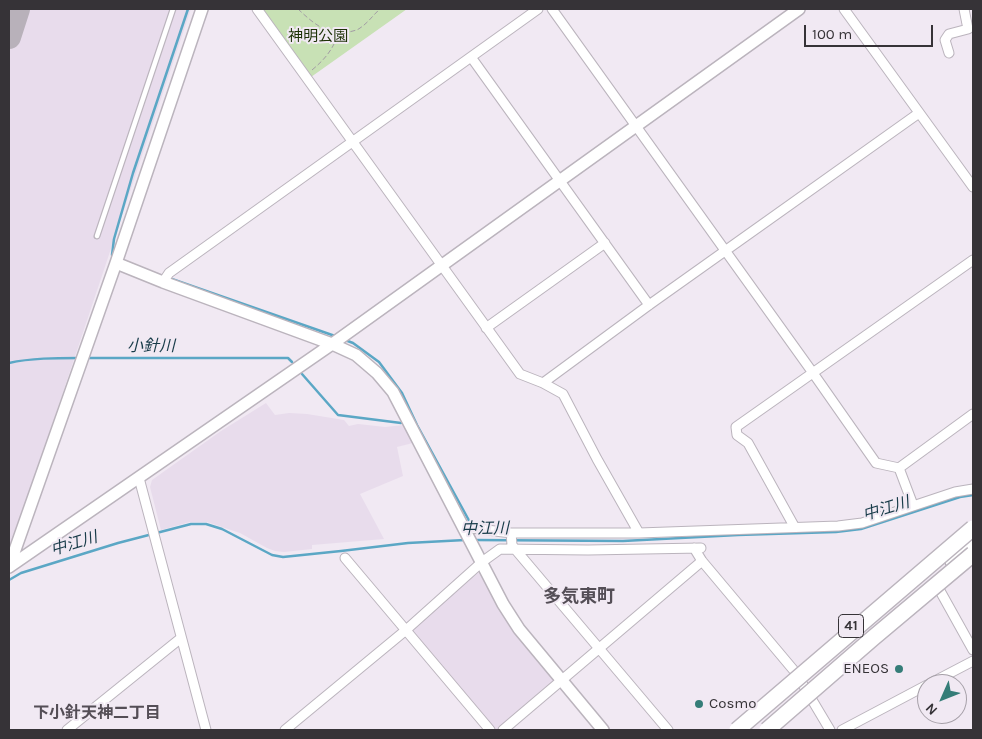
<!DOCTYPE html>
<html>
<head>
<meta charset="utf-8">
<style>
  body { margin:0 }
  #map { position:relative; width:982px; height:739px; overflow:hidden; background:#f1e9f3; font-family:Karla,sans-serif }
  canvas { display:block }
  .frame { position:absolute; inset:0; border:10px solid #363337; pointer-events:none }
  .north { position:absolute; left:917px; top:674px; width:50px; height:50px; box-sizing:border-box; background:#f1e9f3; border:1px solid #a6a0a8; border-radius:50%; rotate:226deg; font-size:14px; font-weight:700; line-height:20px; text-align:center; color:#363337 }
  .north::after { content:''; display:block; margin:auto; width:18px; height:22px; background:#357d78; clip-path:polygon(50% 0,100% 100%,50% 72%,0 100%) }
  .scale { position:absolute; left:804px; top:25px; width:129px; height:22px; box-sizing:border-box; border:2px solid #363337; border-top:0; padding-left:6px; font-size:15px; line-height:18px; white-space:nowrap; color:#363337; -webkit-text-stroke:4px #f1e9f3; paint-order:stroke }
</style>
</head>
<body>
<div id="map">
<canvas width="982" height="739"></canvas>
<div class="frame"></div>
<div class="north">N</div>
<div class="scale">100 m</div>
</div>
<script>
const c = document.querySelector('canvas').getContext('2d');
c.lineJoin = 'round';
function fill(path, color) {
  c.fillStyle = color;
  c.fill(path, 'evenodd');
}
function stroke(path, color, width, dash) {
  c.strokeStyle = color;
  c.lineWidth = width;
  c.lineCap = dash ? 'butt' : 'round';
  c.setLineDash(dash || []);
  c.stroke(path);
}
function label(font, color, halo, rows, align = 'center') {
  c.font = font + ' Karla,"Noto Sans JP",sans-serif';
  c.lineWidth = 4;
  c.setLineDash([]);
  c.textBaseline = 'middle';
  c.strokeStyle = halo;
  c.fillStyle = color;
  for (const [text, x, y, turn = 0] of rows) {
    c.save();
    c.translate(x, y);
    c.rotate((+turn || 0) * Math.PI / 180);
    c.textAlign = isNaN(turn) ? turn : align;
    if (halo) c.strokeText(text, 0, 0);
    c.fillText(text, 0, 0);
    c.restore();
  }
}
const built = new Path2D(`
  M9,9H191L9,554Z
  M266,403L275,415L289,413L307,414L344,420L349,426L358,424L385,427L404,425L413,443L397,447L403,476L360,494L384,539L312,545V549L284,552L275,551L267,548L240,533L207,522H190L161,530L150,487L152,480L221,431Z
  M478,573L482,574L516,633L530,652L553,680V684L498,729H495L413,632V628Z`);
const green = new Path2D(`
  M263,9H407L311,77Z`);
const stream = new Path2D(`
  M114,257L112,255L114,239L133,173L188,9
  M169,278L335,336
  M345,340L353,343L379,362L402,393L417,425L472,526
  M87,358H288L292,362
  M9,363C31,358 56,358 79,358
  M302,374L338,415L401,423
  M473,540L623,541L738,535L836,532L861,529L960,497L973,495
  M9,580L21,573L118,543L191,524H206L222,529L272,555L283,557L341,551L408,543L465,540`);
const taxiway = new Path2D(`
  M9,37L18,9`);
const path = new Path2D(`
  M298,9C312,22 328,37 349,32C353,31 358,30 360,28C368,23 373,15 380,9
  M312,70C324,60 333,50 338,34`);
const lane = new Path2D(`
  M97,236L173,9`);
const street = new Path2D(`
  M257,9L520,374L543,383L563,394L597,459L639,533
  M552,9L813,373L876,463L899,468L973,414
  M844,9L973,187
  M949,53L945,40L949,34L968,29L964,9
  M471,57L649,305
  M163,282L169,273L538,9
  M486,328L605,243
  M543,383L649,305L919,113
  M899,468L913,505
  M139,478L206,730
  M794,526L748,443L737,435L736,427L973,260
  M463,527L511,533H639L838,526L862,523L955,492L973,489
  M511,533L512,545L515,549L668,730
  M694,548L702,561L796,673L830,730
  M345,558L490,730
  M939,589L973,650
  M929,684L973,661
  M67,730L181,638
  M285,730L406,630L482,562L500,549L588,550L701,548
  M503,730L702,561
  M842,730L927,685`);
const secondary = new Path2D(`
  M116,263L163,282L332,344L356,355L377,373L393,392L503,604L519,629L603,730
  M9,567L335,342L799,9
  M9,567L116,263L202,9`);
const highway = new Path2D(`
  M953,561L973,544`);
const highwayBridge = new Path2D(`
  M737,730L973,528
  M767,730L873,638L973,554`);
const markers = [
  [899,669,5,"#357d78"],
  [699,704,5,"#357d78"]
];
const shields = [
  [851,626,25]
];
const shieldNames = [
  ["41",851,626]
];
const parkNames = [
  ["神明公園",318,37]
];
const poiNames = [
  ["ENEOS",889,669],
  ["Cosmo",709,704,"left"]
];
const waterNames = [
  ["小針川",151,346],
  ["中江川",886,509,-17],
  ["中江川",485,529,-1],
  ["中江川",74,544,-17]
];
const neighbourhoodNames = [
  ["下小針天神二丁目",97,713]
];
const quarterNames = [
  ["多気東町",579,597]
];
fill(built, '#e8dcec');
fill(green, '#c8e1b5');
stroke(stream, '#5ba7c5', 2.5);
stroke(taxiway, '#b8b1ba', 24);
stroke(lane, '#bbb4bd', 7);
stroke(street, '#bbb4bd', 11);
stroke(secondary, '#bbb4bd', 14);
stroke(highway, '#bbb4bd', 18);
stroke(path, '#a29ca4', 1, [5, 2.5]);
stroke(lane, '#fff', 4.5);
stroke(street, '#fff', 9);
stroke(secondary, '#fff', 11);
stroke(highway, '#fff', 15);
stroke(highwayBridge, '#bbb4bd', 18, []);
stroke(highwayBridge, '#fff', 15);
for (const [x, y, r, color] of markers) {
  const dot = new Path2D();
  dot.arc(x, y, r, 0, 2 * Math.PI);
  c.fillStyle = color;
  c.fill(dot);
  stroke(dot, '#f1e9f3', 2);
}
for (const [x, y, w] of shields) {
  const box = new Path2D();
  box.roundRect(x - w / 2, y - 11.5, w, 23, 4);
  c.fillStyle = '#f1e9f3';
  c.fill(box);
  stroke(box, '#363337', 1);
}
label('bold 14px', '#363337', null, shieldNames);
label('15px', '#1e3207', '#f1e9f3', parkNames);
label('15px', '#363337', '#f1e9f3', poiNames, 'right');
label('italic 16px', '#183b49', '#f1e9f3', waterNames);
label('bold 16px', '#544e56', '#f1e9f3', neighbourhoodNames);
label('bold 18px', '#544e56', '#f1e9f3', quarterNames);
</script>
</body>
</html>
